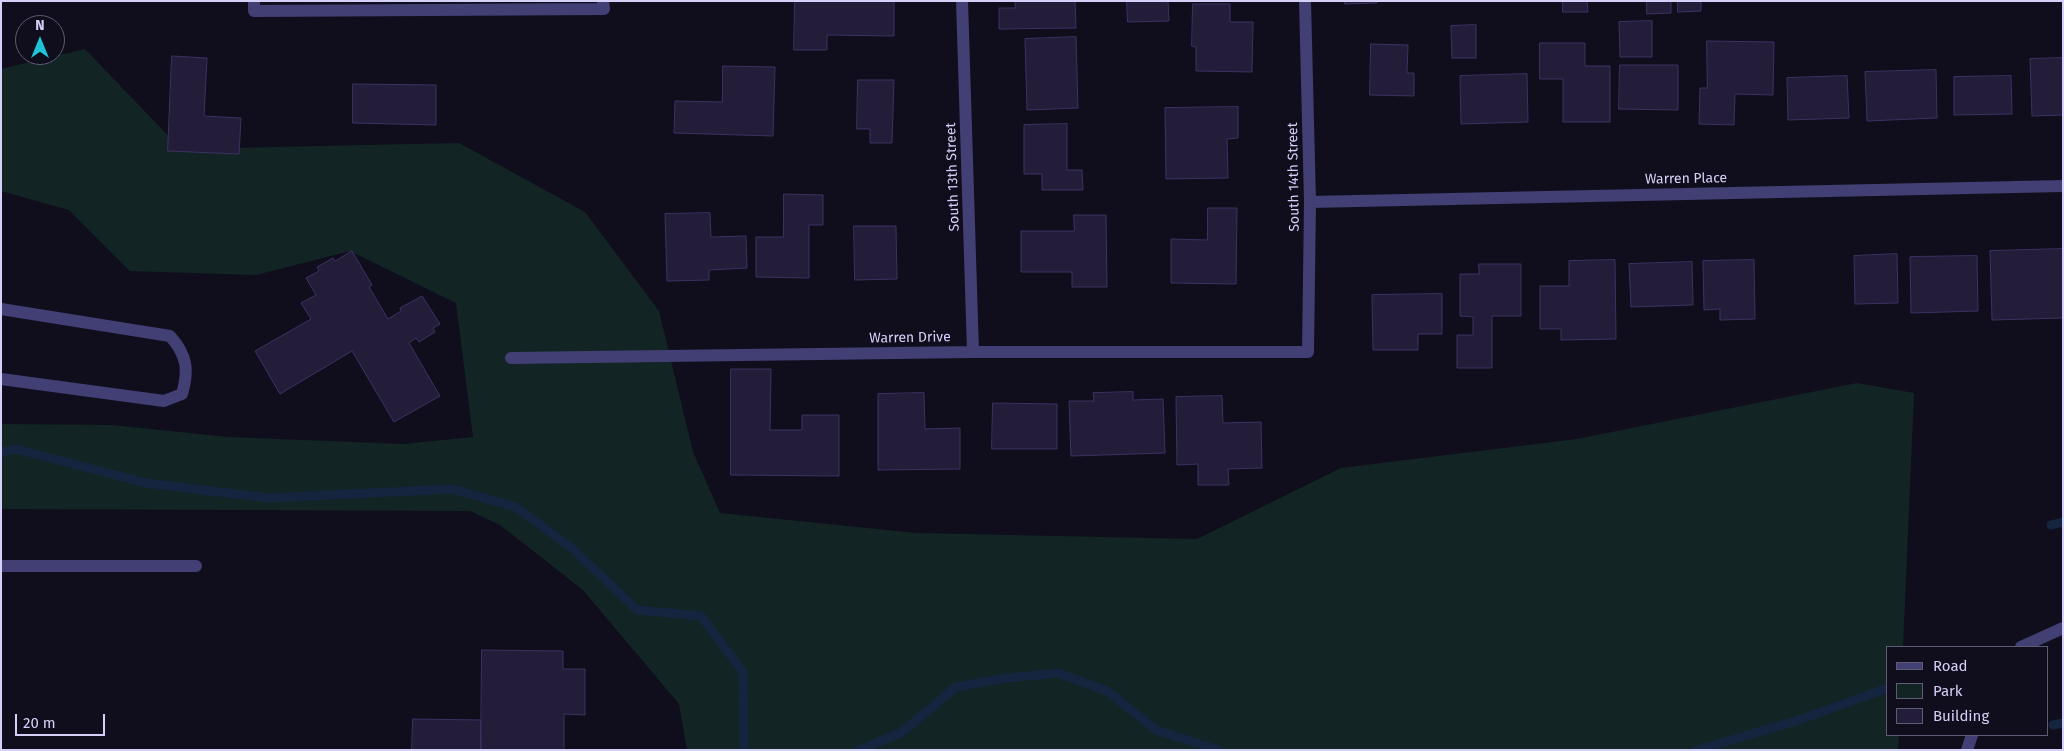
<!DOCTYPE html>
<html>
<head>
<meta charset="utf-8">
<style>
  body { margin:0 }
  #map { position:relative; width:2064px; height:751px; overflow:hidden; background:#100e1c; font-family:"Fira Sans",sans-serif }
  canvas { display:block }
  .frame { position:absolute; inset:0; border:2px solid #d4d0f8; pointer-events:none }
  .legend { position:absolute; left:1886px; top:646px; width:162px; height:90px; box-sizing:border-box; background:#100e1c; border:1px solid #5e5c74; margin:0; padding:6px 9px; list-style:none; font-size:15px; color:#d4d0f8 }
  .legend li { display:flex; align-items:center; gap:10px; height:25px }
  .legend b { width:25px; border:1px solid #5e5c74 }
  .north { position:absolute; left:15px; top:15px; width:50px; height:50px; box-sizing:border-box; background:#100e1c; border:1px solid #5e5c74; border-radius:50%; rotate:0deg; font-size:14px; font-weight:700; line-height:20px; text-align:center; color:#d4d0f8 }
  .north::after { content:''; display:block; margin:auto; width:18px; height:22px; background:#1ec3d5; clip-path:polygon(50% 0,100% 100%,50% 72%,0 100%) }
  .scale { position:absolute; left:15px; top:714px; width:90px; height:22px; box-sizing:border-box; border:2px solid #d4d0f8; border-top:0; padding-left:6px; font-size:15px; line-height:18px; white-space:nowrap; color:#d4d0f8; -webkit-text-stroke:4px #100e1c; paint-order:stroke }
</style>
</head>
<body>
<div id="map">
<canvas width="2064" height="751"></canvas>
<div class="frame"></div>
<ul class="legend">
<li><b style="height:6px;background:#413f74"></b>Road</li>
<li><b style="height:14px;background:#122524"></b>Park</li>
<li><b style="height:14px;background:#231d3a"></b>Building</li>
</ul>
<div class="north">N</div>
<div class="scale">20 m</div>
</div>
<script>
const c = document.querySelector('canvas').getContext('2d');
c.lineJoin = 'round';
function fill(path, color) {
  c.fillStyle = color;
  c.fill(path, 'evenodd');
}
function stroke(path, color, width, dash) {
  c.strokeStyle = color;
  c.lineWidth = width;
  c.lineCap = dash ? 'butt' : 'round';
  c.setLineDash(dash || []);
  c.stroke(path);
}
function label(font, color, halo, rows, align = 'center') {
  c.font = font + ' "Fira Sans",sans-serif';
  c.lineWidth = 5;
  c.setLineDash([]);
  c.textBaseline = 'middle';
  c.strokeStyle = halo;
  c.fillStyle = color;
  for (const [text, x, y, turn = 0] of rows) {
    c.save();
    c.translate(x, y);
    c.rotate((+turn || 0) * Math.PI / 180);
    c.textAlign = isNaN(turn) ? turn : align;
    if (halo) c.strokeText(text, 0, 0);
    c.fillText(text, 0, 0);
    c.restore();
  }
}
const green = new Path2D(`
  M85,49L181,149L459,143L585,212L659,311L693,452L720,513L916,533L1197,539L1341,468L1577,439L1857,383L1914,393L1903,647H1888V735H1899L1898,750H687L679,704L583,590L500,525L470,511L1,509V424L112,425L228,437L403,444L473,437L456,303L350,251L256,275L130,271L69,210L1,191V69Z`);
const stream = new Path2D(`
  M1,452L16,449L146,483L269,498L452,489L516,507L573,549L637,610L701,616L743,672L744,750
  M2051,525L2063,522
  M2053,725L2063,723
  M859,750L901,733L956,687L1006,678L1058,673L1107,691L1156,730L1219,750
  M1697,750L1799,720L1888,688`);
const building = new Path2D(`
  M795,1H894V36L827,35V50H794Z
  M1015,1H1075L1076,28L999,29V8H1015Z
  M1127,1H1168L1169,21L1128,22Z
  M1345,1H1377V3L1345,4Z
  M1563,1H1587L1588,12H1563Z
  M1647,1H1671V13L1647,14Z
  M1678,1H1701V11L1678,12Z
  M1193,4H1230V22H1253L1252,72L1196,71V47L1192,46Z
  M1652,21V57H1620L1619,22Z
  M1476,25V58H1452L1451,26Z
  M1076,37L1078,108L1027,110L1025,39Z
  M1707,41L1774,42L1773,95L1735,94L1734,125L1699,124L1700,88H1707Z
  M1540,43H1585V66H1610V122H1563V79H1540Z
  M1371,44L1408,45L1407,73H1414V96L1370,95Z
  M172,56L207,58L204,116L241,118L239,154L168,151Z
  M2063,58V115L2032,116L2030,59Z
  M1620,65H1678V110L1619,109Z
  M723,66L775,67L773,136L674,133L675,101L722,102Z
  M1936,70L1937,118L1867,121L1865,72Z
  M1527,74L1528,122L1461,124L1460,76Z
  M1847,76L1849,118L1788,120L1787,78Z
  M2011,76L2012,114L1954,115V77Z
  M858,80H894L892,143H870V129H857Z
  M353,84L436,85V125L353,123Z
  M1238,107V138L1227,139L1228,178L1166,179L1165,108Z
  M1067,124V170H1082L1083,190H1042V174H1024V125Z
  M784,194L823,195V225H809V278L756,277V237H783Z
  M1208,208H1237L1236,284L1171,283V239L1207,240Z
  M710,213L711,237L746,236L747,268L709,270V280L667,281L665,214Z
  M1074,215H1106L1107,287H1072V272H1021V231H1074Z
  M854,226H896L897,279L855,280Z
  M2063,249V318L1992,320L1990,251Z
  M352,251L372,285L369,287L388,319L401,311L400,308L422,296L440,324L433,328L435,332L419,342L416,338L409,343L440,396L394,422L352,351L280,394L255,351L311,319L301,303L316,295L306,278L319,271L317,267L333,258L335,261Z
  M1897,254L1898,303L1855,304L1854,256Z
  M1977,256L1978,311L1911,313L1910,257Z
  M1615,260L1616,339L1561,340V329H1540V286H1569V261Z
  M1754,260L1755,319L1720,320V309L1704,310L1703,261Z
  M1692,262L1693,305L1631,307L1629,264Z
  M1479,264H1521V316H1492V368H1457V335H1473V317L1460,316V274H1479Z
  M1442,294V334H1418V350H1373L1372,295Z
  M731,369H771L770,430H802V415H839V476L731,475Z
  M1133,392V400L1163,399L1165,453L1071,456L1069,401H1094L1093,393Z
  M924,393L925,429L960,428V469L878,470V394Z
  M1222,396L1223,423L1261,422L1262,468L1228,469L1229,485H1198V464L1177,465L1176,397Z
  M993,403L1057,404V449H992Z
  M482,650L563,651V669H585V715L564,714V750H481Z
  M413,719L481,720V750H412Z`);
const lane = new Path2D(`
  M1,309L170,336C187,355 189,370 182,394L164,401L1,379
  M1,566H196
  M2021,647L2063,628
  M1967,750L1972,735`);
const street = new Path2D(`
  M254,1V11L604,9L603,1
  M962,1L973,352
  M1310,202L2063,186
  M511,358L973,352H1308L1310,202L1305,1`);
const streetNames = [
  ["South 13th Street",953,177,-92],
  ["South 14th Street",1294,177,-91],
  ["Warren Place",1686,179,-1],
  ["Warren Drive",910,338,-1]
];
fill(green, '#122524');
stroke(stream, '#15253f', 9);
fill(building, '#231d3a');
stroke(building, '#3c3263', 1);
stroke(lane, '#413f74', 12);
stroke(street, '#413f74', 12);
label('14px', '#d4d0f8', '#100e1c', streetNames);
</script>
</body>
</html>
